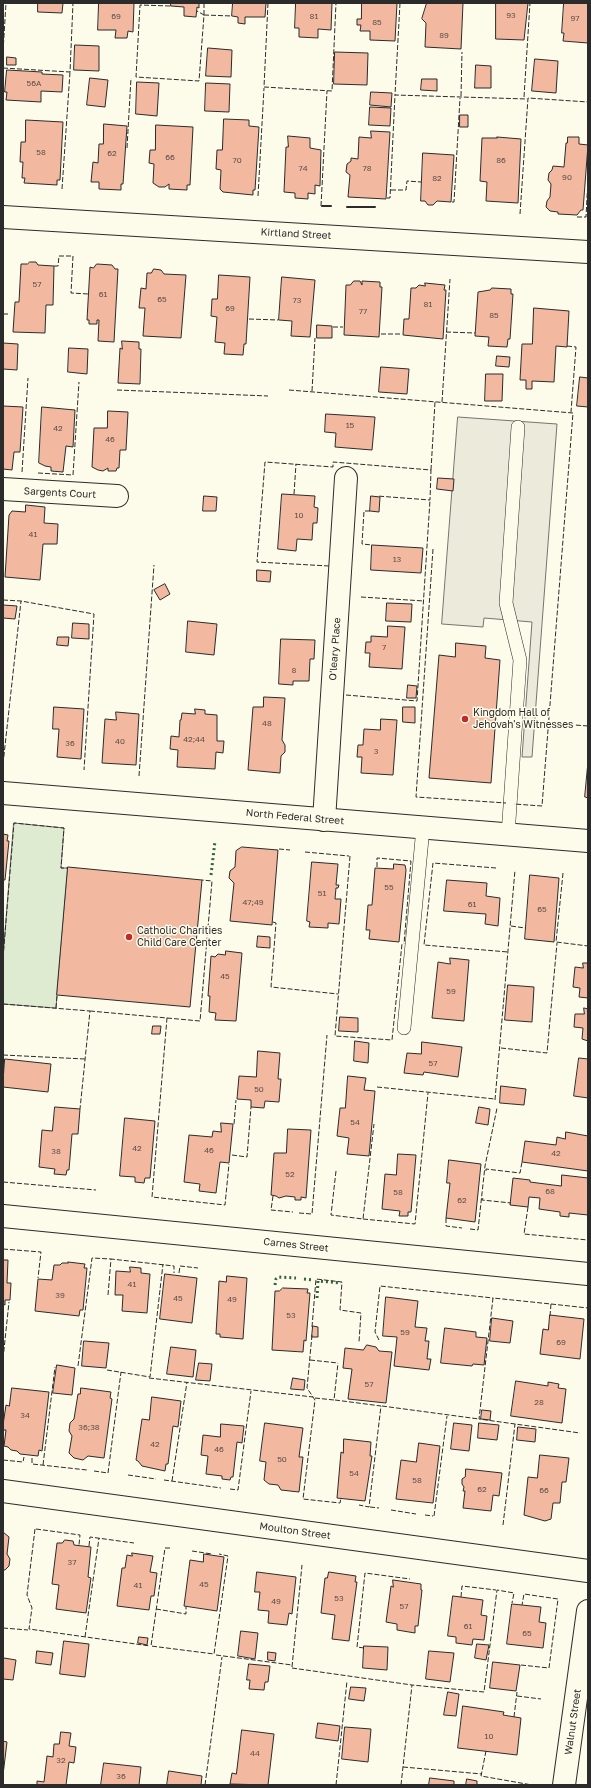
<!DOCTYPE html>
<html>
<head>
<meta charset="utf-8">
<style>
  body { margin:0 }
  #map { position:relative; width:591px; height:1788px; overflow:hidden; background:#fdfbea; font-family:"Golos Text",sans-serif }
  canvas { display:block }
  .frame { position:absolute; inset:0; border:4px solid #2b2b2b; pointer-events:none }
</style>
</head>
<body>
<div id="map">
<canvas width="591" height="1788"></canvas>
<div class="frame"></div>
</div>
<script>
const c = document.querySelector('canvas').getContext('2d');
c.lineJoin = 'round';
function fill(path, color) {
  c.fillStyle = color;
  c.fill(path, 'evenodd');
}
function stroke(path, color, width, dash) {
  c.strokeStyle = color;
  c.lineWidth = width;
  c.lineCap = dash ? 'butt' : 'round';
  c.setLineDash(dash || []);
  c.stroke(path);
}
function label(font, color, halo, rows, align = 'center') {
  c.font = font + ' "Golos Text",sans-serif';
  c.lineWidth = 3;
  c.setLineDash([]);
  c.textBaseline = 'middle';
  c.strokeStyle = halo;
  c.fillStyle = color;
  for (const [text, x, y, turn = 0] of rows) {
    c.save();
    c.translate(x, y);
    c.rotate((+turn || 0) * Math.PI / 180);
    c.textAlign = isNaN(turn) ? turn : align;
    if (halo) c.strokeText(text, 0, 0);
    c.fillText(text, 0, 0);
    c.restore();
  }
}
const green = new Path2D(`
  M14,823L64,828L61,868H68L56,1008L3,1004V958Z`);
const parking = new Path2D(`
  M458,417L557,424L532,757H522L532,622L484,618L483,627L442,624Z`);
const building = new Path2D(`
  M38,3H63L62,13L38,12Z
  M99,3H134L133,32L128,31L127,38H115L116,30H98Z
  M171,3H199V8L197,7L196,17L184,16V7L171,6Z
  M233,3H266L265,17H245V24L238,23V17L232,16Z
  M296,3H332L331,30L318,29V38L299,37V28H295Z
  M362,3H397L395,41L370,40V31H360L361,25H357V19H361Z
  M427,3H463L461,49L425,47L426,23L422,19Z
  M496,3H528L524,40L496,39Z
  M564,3H588V43L563,41L564,33H562Z
  M75,45L99,46V71L74,70Z
  M208,48L232,50L231,77L206,76Z
  M335,52L368,53L367,85L334,84Z
  M7,57L16,58V65H7Z
  M535,59L558,61L556,93L532,91Z
  M476,65L491,66V88H475Z
  M7,70L42,72V74L63,75L62,92L41,91V102L6,100L7,92H5Z
  M90,78L108,80L105,107L87,105Z
  M422,79H437V91L421,90Z
  M137,82L159,83L157,116L136,114Z
  M206,83L230,84L229,112L205,111Z
  M371,92L392,93L391,107L370,105Z
  M370,107L391,108L390,126L369,125Z
  M460,115H468V127H460Z
  M224,119L249,120V126L259,127L255,190H253V195L223,192L220,189L221,170L216,169L217,150H222Z
  M26,120L63,122L60,180H57V185L24,183L25,178H22L23,162H20L21,142H25Z
  M104,124L127,126L123,184H121V190L99,189V182H91L93,162L98,163L99,144H103Z
  M156,125L193,127L190,185H187V190L169,189V184L165,187H159L153,183L154,164L149,163L150,150H155Z
  M371,131L390,132L386,199L348,197L350,175L346,172L347,164L351,161V158L358,159L359,137L371,138Z
  M288,136L310,138V148L321,150L320,186L315,185V194L308,193V199L295,198V193L284,192L286,147H288Z
  M497,137L521,139L518,203L486,201L487,182L480,181L482,138H497Z
  M568,137H579V144L588,145L583,210H581L577,215L558,214V212L550,211L546,207L547,201L550,197L551,184L548,180L549,173L552,170L553,166L564,167L566,143H567Z
  M423,153L454,155L451,202L437,201L433,205H428L425,201H421Z
  M30,262H36L38,265L54,266L53,305H46L45,333L13,332L15,302H19L21,264H27Z
  M97,264L112,265L115,269H118L114,342L98,341L99,320H97V324H89V320H87L90,267L93,268Z
  M154,269L161,270L164,274L186,275L181,338L143,336L145,308H139L141,288L146,289L147,273H151Z
  M219,275L250,277L246,344H244L243,355L224,354L225,343L215,342L217,317L211,316L212,299H217Z
  M282,277L315,280L310,337L291,336L292,321L279,320Z
  M354,281H360L362,285V281L380,282V287H382L379,337L344,335L346,285H350Z
  M425,283L445,285L444,290H446L443,339L403,335L404,319H409L411,288H416L419,285L425,286Z
  M492,288L511,289V294H513L510,339H508L507,347L488,346L489,337L475,336L478,292L490,290Z
  M534,308L569,311L567,347L556,346L554,382L532,381V389H526V380H520L522,344H532Z
  M317,325L332,326V338H317Z
  M122,341L139,342V349H141L140,384L118,383L120,348L122,349Z
  M3,343L18,344L17,370L3,369Z
  M69,348L88,349L87,374L68,372Z
  M497,356L510,357L509,367L496,366Z
  M381,367L409,369L407,394L379,392Z
  M486,374H503L502,401H485Z
  M580,377L588,378V407L577,406Z
  M3,406L23,407L20,452H14L12,470L3,469Z
  M42,407L75,410L73,447L66,446L63,472L51,471V467L45,466L39,463Z
  M108,411L128,412L126,450H120L119,468H117L116,471H108V468L103,471L98,470L92,467L94,428H107Z
  M326,414L375,417L372,450L335,447L336,433L325,432Z
  M438,478L454,479L453,491L437,489Z
  M282,494L315,496L314,507L318,508L317,523H313L312,540L297,539L296,551L278,549Z
  M204,496L217,497L216,511H203Z
  M371,496L380,497L379,512L370,511Z
  M26,505L45,507L44,523L58,524L57,544H43L40,580L5,577L9,515L12,511L25,512Z
  M372,545L423,548L421,573L371,570Z
  M257,570L271,571L270,582L257,581Z
  M165,584L170,594L160,600L154,590Z
  M387,603L412,604L411,622L386,621Z
  M3,605L17,606L15,619L3,618Z
  M188,621L217,624L214,655L186,652Z
  M73,623L89,624V639L72,638Z
  M388,626L405,627L402,669L369,667L370,653H365L366,642H371V636L387,637Z
  M58,637H69L68,646L57,645Z
  M281,639L315,640L314,659H310L309,681H293V685L279,684Z
  M456,643L486,646L485,658L500,660L491,783L429,778L439,655L455,657Z
  M408,685L417,686L416,698H407Z
  M264,697L285,698L282,740L285,745V752L281,756L280,773L248,770L253,707H263Z
  M54,707L84,709L81,759L57,757L59,729H53Z
  M403,707H415V723L403,722Z
  M195,709L205,710V714L217,715V741H224L223,753L216,752L215,769L177,767L178,750L170,749L171,736L179,737L180,720H181L182,713L195,714Z
  M116,712L139,714L136,765L102,763L105,719L116,720Z
  M381,719L397,720L393,775L361,773L362,757H357L358,745H363L364,729L380,730Z
  M588,762V798L585,797Z
  M3,834L8,835L7,841H9L5,880H3Z
  M242,847L278,850L272,925L230,921L234,883L229,878L230,871L235,867L236,851Z
  M312,862L338,864L336,885H339L338,888H336L335,899H341L339,924L328,923V928L309,927L310,922L307,921Z
  M394,864L405,865L406,870L399,942L369,939L370,930H366L368,905H372L375,868L393,869Z
  M68,867L202,880L190,1007L57,995Z
  M530,875L559,878L554,942L525,939Z
  M447,880L487,883L486,896L500,898L498,926L485,924L486,914L444,911Z
  M258,936L270,937V948L257,947Z
  M226,951L242,953L236,1021L215,1020L216,1013L209,1012L210,996H208L211,956L215,957L218,954L225,955Z
  M450,958L469,960L464,1021L432,1018L438,962L450,964Z
  M583,963H588V998L579,997L580,988L573,987L575,967L583,968Z
  M508,985L534,987L532,1022L505,1020Z
  M584,1008L588,1009V1041L582,1039L583,1028L574,1027L575,1014H584Z
  M340,1017L358,1018V1032L339,1031Z
  M153,1026H161L160,1034H152Z
  M355,1041L369,1043L368,1063L354,1061Z
  M422,1042L462,1047L458,1077L424,1072L423,1075L404,1073L407,1053L421,1054Z
  M258,1051L280,1053L278,1079H281L279,1102L265,1101L264,1108L251,1107V1100L237,1099L239,1076L256,1077Z
  M579,1058L588,1059V1098L574,1096Z
  M5,1059L51,1064L48,1092L3,1087Z
  M348,1076L366,1078L364,1090L375,1091L369,1156L347,1154L349,1138L337,1136L340,1108H345Z
  M501,1086L526,1089L524,1105L500,1103Z
  M55,1107L80,1109L78,1134H72L69,1170H67L66,1175L54,1174L55,1169L39,1167L42,1130L52,1131Z
  M479,1107L490,1109L488,1125L476,1123Z
  M125,1118L155,1121L150,1178H145L144,1183L135,1182V1177L120,1176Z
  M221,1123L233,1124L229,1163L220,1162L216,1193L199,1191L200,1184L184,1182L189,1135L212,1137L213,1131L221,1132Z
  M288,1129L311,1130L306,1198L301,1197V1200H295V1197L286,1196L279,1198L276,1196L271,1195L274,1153H286Z
  M566,1132L588,1136V1171L522,1162L525,1141L556,1145L557,1137L565,1139Z
  M398,1154L416,1155L411,1212H408V1216H399L400,1211L382,1209L385,1174L396,1175Z
  M449,1160L481,1164L475,1222L446,1218L450,1183H447Z
  M562,1175L588,1178V1215L569,1213V1217L560,1216V1212L539,1209L540,1198L529,1197L528,1207L510,1205L513,1178L530,1180V1182L561,1186Z
  M3,1260H8L7,1283H11L10,1300H5V1305L3,1304Z
  M68,1262L85,1264L84,1268H87L83,1310H80L79,1316L35,1311L38,1279L52,1280L54,1265H60L62,1263H68Z
  M130,1267L141,1268V1273L150,1274L147,1313L122,1311L123,1295H115L116,1271L130,1272Z
  M165,1274L197,1278L192,1323L160,1319Z
  M227,1276L247,1278L243,1339L220,1337V1334H216L219,1281L226,1282Z
  M283,1288L308,1289L307,1293H310L306,1341L304,1340L303,1352L272,1350L275,1291H279Z
  M386,1297L418,1301L415,1327L427,1328L425,1341H429L427,1359H431L429,1370L394,1366L397,1337L383,1336Z
  M550,1315L584,1319L580,1359L540,1354L543,1329L548,1330Z
  M492,1318L513,1321L510,1343L490,1341Z
  M313,1326L318,1327V1337H312Z
  M445,1328L476,1332V1337L487,1338L484,1365L473,1364L472,1366L441,1363Z
  M84,1341L109,1343L106,1368L82,1366Z
  M367,1345L376,1347L379,1351L392,1352L386,1403L348,1399L352,1369L343,1368L345,1348L363,1350Z
  M171,1347L196,1350L193,1377L167,1374Z
  M199,1363L212,1364L210,1381L196,1380Z
  M57,1365L75,1368L72,1395L53,1393Z
  M293,1378L305,1380L304,1390L291,1389Z
  M516,1381L548,1386V1382L559,1384L558,1388L566,1389L562,1423L511,1416Z
  M12,1388L49,1392L42,1451L39,1450L38,1456L20,1454L17,1451L11,1450L8,1447L4,1446L6,1430H3V1425L6,1405L9,1406Z
  M81,1388L111,1392L110,1398L112,1399L104,1458L88,1456L83,1460L74,1458L69,1453L72,1436L69,1431L70,1423L74,1419L78,1394H80Z
  M152,1397L181,1401L178,1427L173,1426L168,1464H166L165,1471L142,1466L138,1461L136,1460L142,1419L149,1420Z
  M482,1410L491,1411L490,1420L481,1419Z
  M265,1423L303,1428L299,1457H303L299,1492L281,1490L278,1485L269,1484L264,1480L266,1462L260,1461Z
  M454,1423L472,1425L469,1451L451,1449Z
  M479,1423L499,1425L497,1440L478,1438Z
  M221,1424L244,1426L242,1443L237,1442L233,1477H231L230,1480L222,1479V1476L206,1474L208,1456L201,1455L203,1435L220,1437Z
  M518,1427L536,1429L535,1442L517,1440Z
  M344,1439L371,1442L370,1456H372L365,1501L337,1498L341,1452L343,1453Z
  M419,1443L440,1446L433,1503L396,1499L401,1460L416,1462Z
  M540,1455L569,1458L566,1482H562L560,1503H553L551,1519L545,1521L524,1515L528,1477L537,1478Z
  M466,1469L502,1473L499,1496L493,1495L491,1511L463,1508L465,1491H463L464,1487L462,1484V1479L465,1477Z
  M3,1532L9,1537L7,1554L10,1559L9,1566L5,1570H3Z
  M65,1540L73,1541L74,1545L91,1547L88,1577L91,1578L86,1613L56,1609L59,1585L52,1584L57,1543H62Z
  M132,1553L153,1556L150,1572L157,1573L154,1596H151L149,1610L117,1606L122,1568H125L127,1555L132,1556Z
  M204,1554L224,1557L217,1611L184,1606L190,1560L203,1562Z
  M257,1572L296,1577L292,1614L289,1613L287,1625L268,1623L269,1611L258,1610L260,1592H255Z
  M329,1572L356,1576L355,1582H357L349,1641L332,1639L335,1615L321,1613L325,1578H327Z
  M393,1580L421,1584V1590H422L418,1626H415V1633L397,1630V1624L386,1622L391,1586L393,1587Z
  M453,1596L483,1600L481,1615L487,1616L484,1640L473,1639L472,1645L456,1643V1637L448,1636Z
  M512,1604L541,1607L539,1622L546,1623L543,1648L507,1644Z
  M241,1631L258,1633L255,1659L238,1656Z
  M139,1637L148,1638L147,1645L138,1643Z
  M64,1641L89,1644L85,1677L60,1674Z
  M477,1644L489,1645L486,1660L475,1658Z
  M364,1646L388,1647L387,1670L363,1668Z
  M37,1651L53,1653L51,1665L36,1663Z
  M429,1651L454,1653L450,1682L426,1679Z
  M268,1652L276,1653L275,1661L268,1660Z
  M4,1658L16,1660L13,1680L3,1679Z
  M493,1662L520,1665L516,1691L490,1688Z
  M249,1664L270,1666L268,1682H265L264,1690L249,1689L250,1680H247Z
  M351,1687L366,1688L364,1701L349,1699Z
  M448,1692L459,1694L456,1716L444,1715Z
  M463,1706L504,1712L503,1715L521,1718L517,1755L458,1748Z
  M318,1723L340,1726L338,1741L316,1738Z
  M345,1727L371,1729L368,1762L342,1759Z
  M242,1730L274,1734L268,1785L230,1784L232,1773L236,1774Z
  M61,1732L71,1733L69,1746L76,1747L74,1763L69,1762L66,1785H37V1781L44,1782L47,1756L53,1757L54,1744H59Z
  M3,1741L7,1742L3,1775Z
  M104,1763L141,1767L139,1785H101Z
  M169,1771L202,1776L201,1785H167Z
  M430,1778L454,1781V1785H429Z
  M467,1779L477,1781V1785H466Z`);
const lane = new Path2D(`
  M508,835L520,660L506,603L518,427
  M404,1028L423,828`);
const street = new Path2D(`
  M3,217L588,252
  M3,489L117,496
  M324,820L346,478
  M3,1216L588,1274
  M564,1785L588,1611`);
const secondary = new Path2D(`
  M3,793L588,841`);
const primary = new Path2D(`
  M3,1491L588,1571`);
const hedge = new Path2D(`
  M211,875L215,841
  M304,1279L314,1280
  M275,1285L276,1279L279,1277L296,1278
  M317,1298L318,1281L341,1283`);
const fence = new Path2D(`
  M268,3L264,87L332,91L336,3
  M400,3L395,95L527,99
  M170,6L140,5L136,77L199,81L204,15L197,11
  M204,15L232,16
  M204,15V3
  M3,52L6,3
  M3,68L70,72L73,3
  M461,96L462,52
  M524,97L530,3
  M127,148L131,78
  M62,189L70,72
  M391,190H406L407,181L421,182
  M258,196L264,88
  M387,198H390L395,95
  M452,202H454L460,98
  M321,206L327,91
  M520,214L528,98L588,102
  M577,217H586L588,180
  M54,266H58L59,256H73L71,293L88,294
  M3,314H8
  M249,319L278,320
  M333,327H343
  M446,332L475,333
  M381,334H401
  M567,346L576,347L571,412
  M117,390L268,396
  M289,390L573,413L542,806L514,804
  M312,391L315,338
  M442,402L450,279
  M431,470L435,402
  M22,472L28,378
  M38,473L73,475L79,382
  M294,494L296,464
  M370,511H364L362,544L372,545
  M433,549L416,797L506,803
  M329,566L257,562L265,462L333,467V462L431,470L430,500L377,496
  M361,597L424,601
  M3,600L21,601L94,614L84,770
  M346,695L417,701L430,500
  M548,723L588,726
  M3,764L21,601
  M139,776L154,565
  M279,849L290,850
  M305,852L349,856
  M350,856L335,1036L392,1040L402,944
  M377,867V858L411,861L404,944
  M496,868L433,863L424,945L508,952
  M563,873L556,942L588,946
  M273,922L276,923L271,987L338,994
  M511,926L525,928
  M3,958L14,823L64,828L61,868H68
  M3,1004L90,1011L80,1109
  M56,1008L57,995
  M90,1011L167,1018L152,1197L225,1205L229,1164
  M167,1018L200,1021L212,881L202,880
  M501,1048L547,1053L557,943
  M3,1055L85,1059
  M377,1087L495,1099
  M495,1100L515,870
  M234,1124L236,1100
  M232,1155L247,1157L251,1107
  M336,1171L331,1215L363,1219L374,1124
  M486,1171V1169L520,1173L522,1162
  M3,1182L96,1190
  M273,1196L271,1210L293,1212
  M483,1198L482,1200L511,1203
  M528,1207L524,1234L588,1240
  M299,1213L312,1214L327,1035
  M446,1218V1226L462,1228
  M363,1219L415,1224L428,1093
  M470,1229L478,1230L485,1166L497,1108
  M3,1249L41,1252L38,1278
  M179,1273L180,1266L198,1268
  M108,1295L111,1259L174,1266V1273
  M551,1304L588,1308
  M550,1316L551,1304L493,1298L479,1419L580,1433
  M312,1327L316,1279L342,1282L340,1310L361,1313L359,1342
  M312,1335L307,1388L315,1400L303,1499L340,1503L341,1498
  M379,1340L375,1332L380,1286L493,1298
  M3,1359L9,1302
  M310,1360L338,1363
  M78,1366L92,1258L111,1259
  M107,1370L150,1377L163,1264
  M149,1378L313,1397
  M315,1398L334,1400L338,1363
  M335,1400L381,1406L369,1507L359,1505
  M382,1406L479,1419
  M32,1458V1464L87,1470
  M3,1460L23,1462L24,1457
  M43,1465L55,1367
  M94,1471L108,1473L121,1372
  M128,1475L156,1479
  M164,1480L221,1488
  M172,1481L187,1382
  M230,1489L238,1490L251,1391
  M370,1507L379,1508
  M391,1510L416,1514
  M425,1515L433,1516
  M434,1516L447,1416
  M503,1525L515,1424
  M35,1529L27,1595L32,1608L29,1629L150,1646
  M36,1529L80,1535L79,1545
  M89,1546L90,1537L134,1543
  M170,1548H165L151,1646L214,1654L228,1556L219,1554
  M192,1551L212,1554
  M461,1597L462,1586L496,1590
  M156,1609L186,1614V1607
  M3,1628L28,1630
  M85,1637L99,1538
  M364,1648L357,1647L365,1573L410,1579
  M216,1655L292,1665
  M521,1665L549,1668L558,1599L524,1594L522,1605
  M292,1667L302,1565
  M292,1668L412,1685
  M517,1696L541,1699
  M514,1717L517,1692
  M486,1751L481,1776L532,1785
  M403,1767L482,1774
  M205,1785L222,1657
  M336,1785L347,1681
  M401,1785L412,1685L484,1692L497,1590L514,1593L512,1603`);
const wall = new Path2D(`
  M322,206H331
  M347,207H375`);
const markers = [
  [465,719,4,"#c62828"],
  [129,937,4,"#c62828"]
];
const numberNames = [
  ["93",511,15],
  ["69",116,16],
  ["81",314,16],
  ["97",575,18],
  ["85",377,22],
  ["89",444,35],
  ["56A",34,83],
  ["58",41,152],
  ["62",112,153],
  ["66",170,157],
  ["70",237,160],
  ["86",501,160],
  ["74",303,168],
  ["78",367,168],
  ["90",567,177],
  ["82",437,178],
  ["57",37,284],
  ["61",103,294],
  ["65",162,299],
  ["73",297,300],
  ["81",428,304],
  ["69",230,308],
  ["77",363,311],
  ["85",494,315],
  ["15",350,425],
  ["42",58,428],
  ["46",110,439],
  ["10",299,515],
  ["41",33,534],
  ["13",397,559],
  ["7",384,647],
  ["8",294,670],
  ["48",267,723],
  ["42;44",194,739],
  ["40",120,741],
  ["36",70,743],
  ["3",376,751],
  ["55",389,887],
  ["51",322,893],
  ["47;49",253,902],
  ["61",472,904],
  ["65",542,909],
  ["45",225,976],
  ["59",451,991],
  ["57",433,1063],
  ["50",259,1089],
  ["54",355,1122],
  ["42",137,1148],
  ["46",209,1150],
  ["38",56,1151],
  ["42",556,1153],
  ["52",290,1174],
  ["68",550,1191],
  ["58",398,1192],
  ["62",462,1200],
  ["41",132,1284],
  ["39",60,1295],
  ["45",178,1298],
  ["49",232,1299],
  ["53",291,1315],
  ["59",405,1332],
  ["69",561,1342],
  ["57",369,1384],
  ["28",539,1402],
  ["34",25,1415],
  ["36;38",89,1427],
  ["42",155,1444],
  ["46",219,1449],
  ["50",282,1459],
  ["54",354,1473],
  ["58",417,1480],
  ["62",482,1489],
  ["66",544,1490],
  ["37",72,1562],
  ["45",204,1584],
  ["41",138,1585],
  ["53",339,1598],
  ["49",276,1601],
  ["57",404,1606],
  ["61",468,1626],
  ["65",527,1633],
  ["10",489,1736],
  ["44",255,1753],
  ["32",61,1760],
  ["36",121,1776]
];
const streetNames = [
  ["Kirtland Street",296,234,3],
  ["Sargents Court",60,493,3],
  ["O'leary Place",335,649,-86],
  ["North Federal Street",295,817,5],
  ["Carnes Street",296,1245,6],
  ["Moulton Street",295,1531,8],
  ["Walnut Street",573,1722,-82]
];
const poiNames = [
  ["Kingdom Hall of",473,713],
  ["Jehovah's Witnesses",473,725],
  ["Catholic Charities",137,931],
  ["Child Care Center",137,943]
];
fill(green, '#deebd1');
stroke(green, '#74746e', 1);
fill(parking, '#eceadb');
stroke(parking, '#74746e', 1);
fill(building, '#f2b8a0');
stroke(building, '#2b2b2b', 1);
stroke(lane, '#2b2b2b', 14);
stroke(street, '#2b2b2b', 24);
stroke(secondary, '#2b2b2b', 24);
stroke(primary, '#2b2b2b', 24);
stroke(lane, '#fdfbea', 13);
stroke(street, '#fdfbea', 22);
stroke(secondary, '#fdfbea', 22);
stroke(primary, '#fdfbea', 22);
stroke(hedge, '#34623c', 3, [2, 3]);
stroke(fence, '#2b2b2b', 1, [5, 2]);
stroke(wall, '#2b2b2b', 2);
for (const [x, y, r, color] of markers) {
  const dot = new Path2D();
  dot.arc(x, y, r, 0, 2 * Math.PI);
  c.fillStyle = color;
  c.fill(dot);
  stroke(dot, '#fdfbea', 1.5);
}
label('8px', '#5d4e48', null, numberNames);
label('10px', '#2b2b2b', '#fdfbea', streetNames);
label('10px', '#2b2b2b', '#fdfbea', poiNames, 'left');
</script>
</body>
</html>
